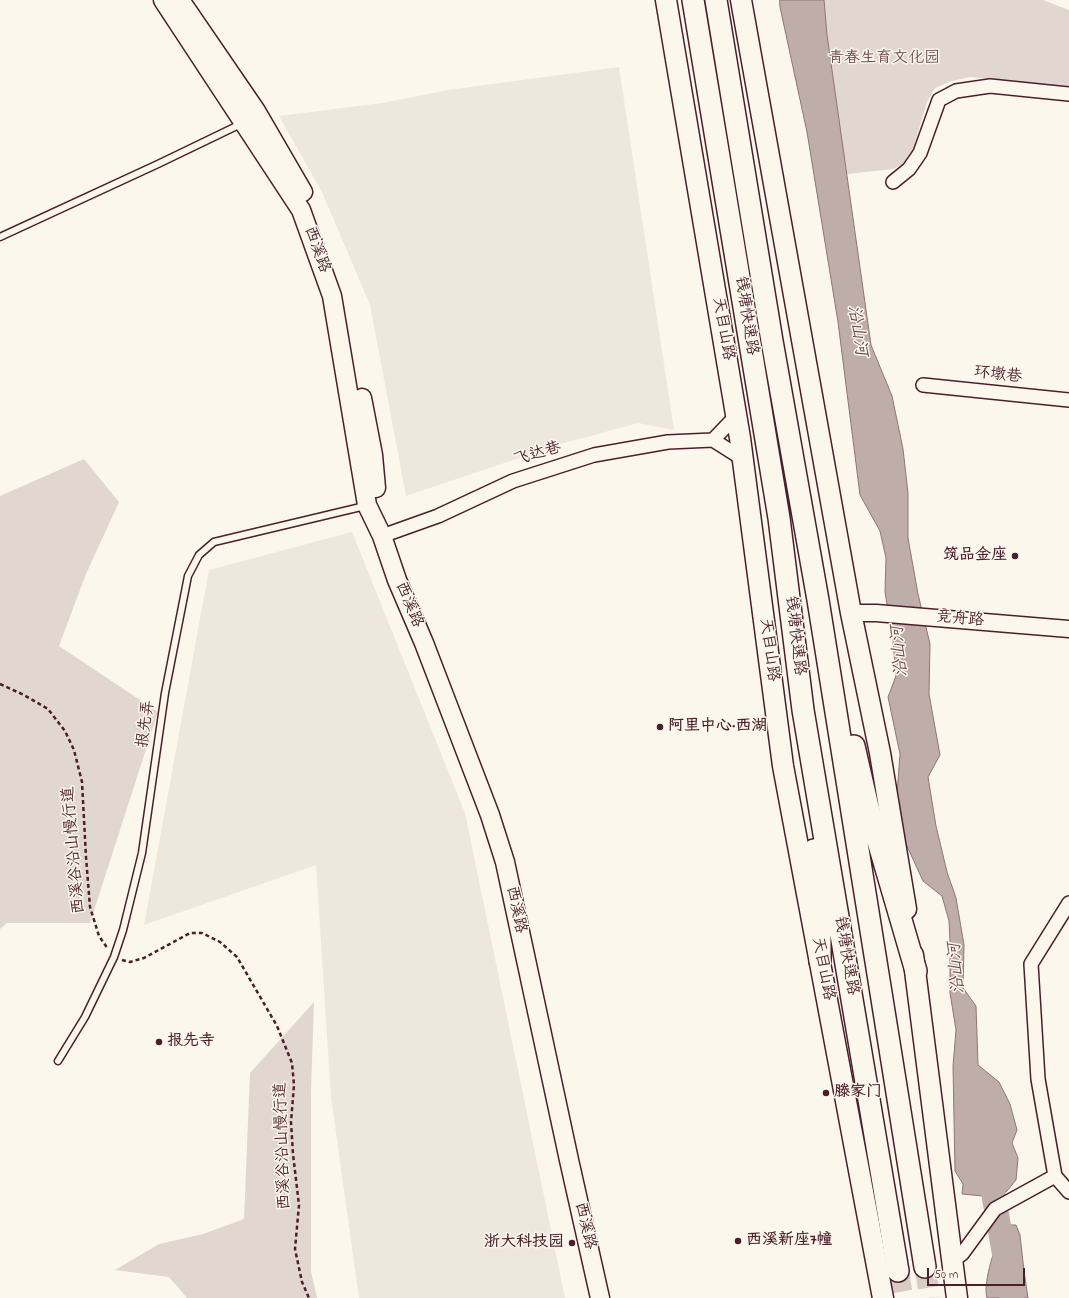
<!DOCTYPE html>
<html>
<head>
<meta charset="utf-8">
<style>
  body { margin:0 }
  #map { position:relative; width:1069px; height:1298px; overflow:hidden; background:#fbf7ec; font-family:"Indie Flower",sans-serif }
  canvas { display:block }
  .scale { position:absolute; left:927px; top:1268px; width:98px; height:18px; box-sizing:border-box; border:2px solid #4a1f2b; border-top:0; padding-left:5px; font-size:12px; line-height:14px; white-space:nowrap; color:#4a1f2b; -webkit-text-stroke:3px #fbf7ec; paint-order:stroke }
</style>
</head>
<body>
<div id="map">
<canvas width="1069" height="1298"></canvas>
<div class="scale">50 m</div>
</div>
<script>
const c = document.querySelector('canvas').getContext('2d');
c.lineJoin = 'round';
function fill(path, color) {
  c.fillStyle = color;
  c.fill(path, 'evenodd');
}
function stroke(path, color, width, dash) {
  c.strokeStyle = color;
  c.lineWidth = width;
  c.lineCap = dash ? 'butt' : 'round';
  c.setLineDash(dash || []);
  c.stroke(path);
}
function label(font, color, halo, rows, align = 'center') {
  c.font = font + ' "Indie Flower","LXGW WenKai TC",sans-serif';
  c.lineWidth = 3;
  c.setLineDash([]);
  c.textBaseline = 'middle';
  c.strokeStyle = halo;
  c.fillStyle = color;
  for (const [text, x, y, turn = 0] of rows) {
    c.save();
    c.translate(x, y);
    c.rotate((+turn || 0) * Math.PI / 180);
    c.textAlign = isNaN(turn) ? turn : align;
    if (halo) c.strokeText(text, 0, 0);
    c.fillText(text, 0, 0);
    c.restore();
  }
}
const built = new Path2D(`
  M619,67L674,430L638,423L561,444L406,496L370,305L322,192L279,116L382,103L448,90Z
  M352,532L465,813L565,1298H359L331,1097L316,865L144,925L209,570Z`);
const green = new Path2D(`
  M820,0H1043L1069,10V87L970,77L952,81L935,88L927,102L912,152L905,163L893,169L838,175Z
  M84,459L119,502L86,574L59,646L158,712L90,923H7L0,929V496Z
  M314,1002L311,1091V1271L317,1298H187L169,1277L115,1270L159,1244L203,1234L244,1219L250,1073Z`);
const water = new Path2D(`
  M780,0H824L827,35L871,345L892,396L903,449L908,493V538L918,594L930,644L929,694L940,755L928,777L936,826L947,872L956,898L964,945L963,988L976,1006L978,1065L999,1082L1010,1104L1017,1130L1012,1143L1018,1158L1016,1180L1006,1192L994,1197L962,1194L963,1184L955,1171L953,1066L956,1030L950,993V941L949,921L942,896L923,881L901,833L897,794L900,754L888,697L896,676L893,641L885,592L886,558L880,531L860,495L838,322L807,132L780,7Z
  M1010,1225H1016L1020,1235L1024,1271L1028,1298H987C983,1285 993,1250 1000,1238C1003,1233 1007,1229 1010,1225Z`);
const river = new Path2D(`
  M988,1165L1012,1298`);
const trunkTunnel = new Path2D(`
  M925,1267L930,1298
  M898,1271L903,1298`);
const path = new Path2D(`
  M0,684L24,695L48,709L65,731L74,750L82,782L86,857L90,907L99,936L108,949
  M122,960L130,962L144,958L190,933H202L220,942L237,957L277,1026L292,1063L294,1085L291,1122L293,1154L299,1205L295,1249L302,1282L309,1298`);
const service = new Path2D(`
  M0,237L158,164L243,123
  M58,1061L85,1017L114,957L123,930L142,853L165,693L188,576L199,555L214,542L365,506`);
const minor = new Path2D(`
  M893,182L909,169L920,153L939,100L956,91L990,86L1069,94
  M923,385L1069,400
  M713,440L736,416
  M382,536L438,516L513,481L594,455L668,442L713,440L743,459
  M1069,903L1031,964L1038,1079L1055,1176L1069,1192
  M952,1261L962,1254L995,1209L1055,1176`);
const tertiary = new Path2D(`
  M851,613H876L1069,629`);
const secondary = new Path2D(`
  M163,0L301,210L332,296L367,505L382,536L397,580L424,643L490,815L505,862L569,1160L600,1298
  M180,0L256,111L303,192
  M362,398L373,455L376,488`);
const primary = new Path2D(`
  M666,0L740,438L783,766L883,1298
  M741,0L851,613L880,753L906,909
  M913,955L957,1298`);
const trunk = new Path2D(`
  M693,0L779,518L803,710L898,1271
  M716,0L772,341L818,600L925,1267
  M854,746L868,807L916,971
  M814,850L820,922V961`);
const markers = [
  [1015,556,4,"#4a1f2b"],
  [660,727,4,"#4a1f2b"],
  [159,1042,4,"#4a1f2b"],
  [826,1093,4,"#4a1f2b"],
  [738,1241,4,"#4a1f2b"],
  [572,1243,4,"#4a1f2b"]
];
const parkNames = [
  ["青春生育文化园",884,59]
];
const streetNames = [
  ["西溪路",316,250,70],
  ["钱塘快速路",745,316,81],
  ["天目山路",722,329,80],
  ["环墩巷",998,376,6],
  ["飞达巷",538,455,-17],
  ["西溪路",408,605,67],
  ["竞舟路",960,620,5],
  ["钱塘快速路",794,636,83],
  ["天目山路",768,650,82],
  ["报先弄",147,724,-82],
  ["西溪谷沿山慢行道",75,850,-95],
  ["西溪路",515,910,78],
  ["钱塘快速路",845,956,80],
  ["天目山路",822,969,79],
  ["西溪谷沿山慢行道",284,1146,-92],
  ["西溪路",584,1226,77]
];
const poiNames = [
  ["筑品金座",1007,556,"right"],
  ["阿里中心·西湖",668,727],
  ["报先寺",167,1042],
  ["滕家门",834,1093],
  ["西溪新座7幢",746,1241],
  ["浙大科技园",564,1243,"right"]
];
const waterNames = [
  ["沿山河",856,331,81],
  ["沿山河",901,651,-95],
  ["沿山河",958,968,-95]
];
fill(built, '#eee7de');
fill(green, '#e2d7d0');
fill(water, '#bfadaa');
stroke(water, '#907477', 1);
stroke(river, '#bfadaa', 24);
stroke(trunkTunnel, '#d8ccc5', 21, [21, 10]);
stroke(service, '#4a1f2b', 9);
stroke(minor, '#4a1f2b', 16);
stroke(tertiary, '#4a1f2b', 19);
stroke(secondary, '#4a1f2b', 21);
stroke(primary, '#4a1f2b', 23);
stroke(trunk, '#4a1f2b', 24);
stroke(path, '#4a1f2b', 2.5, [4, 3]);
stroke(service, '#fbf7ec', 6);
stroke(minor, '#fbf7ec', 13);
stroke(tertiary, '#fbf7ec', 16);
stroke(secondary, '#fbf7ec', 18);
stroke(primary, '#fbf7ec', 20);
stroke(trunk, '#fbf7ec', 21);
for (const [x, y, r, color] of markers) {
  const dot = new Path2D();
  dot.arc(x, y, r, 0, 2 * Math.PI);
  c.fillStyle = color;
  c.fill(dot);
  stroke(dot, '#fbf7ec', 1.5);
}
label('16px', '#704d54', '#fbf7ec', parkNames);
label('16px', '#4a1f2b', '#fbf7ec', streetNames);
label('bold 16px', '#4a1f2b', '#fbf7ec', poiNames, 'left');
label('italic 17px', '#6d4a51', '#fbf7ec', waterNames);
</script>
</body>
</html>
